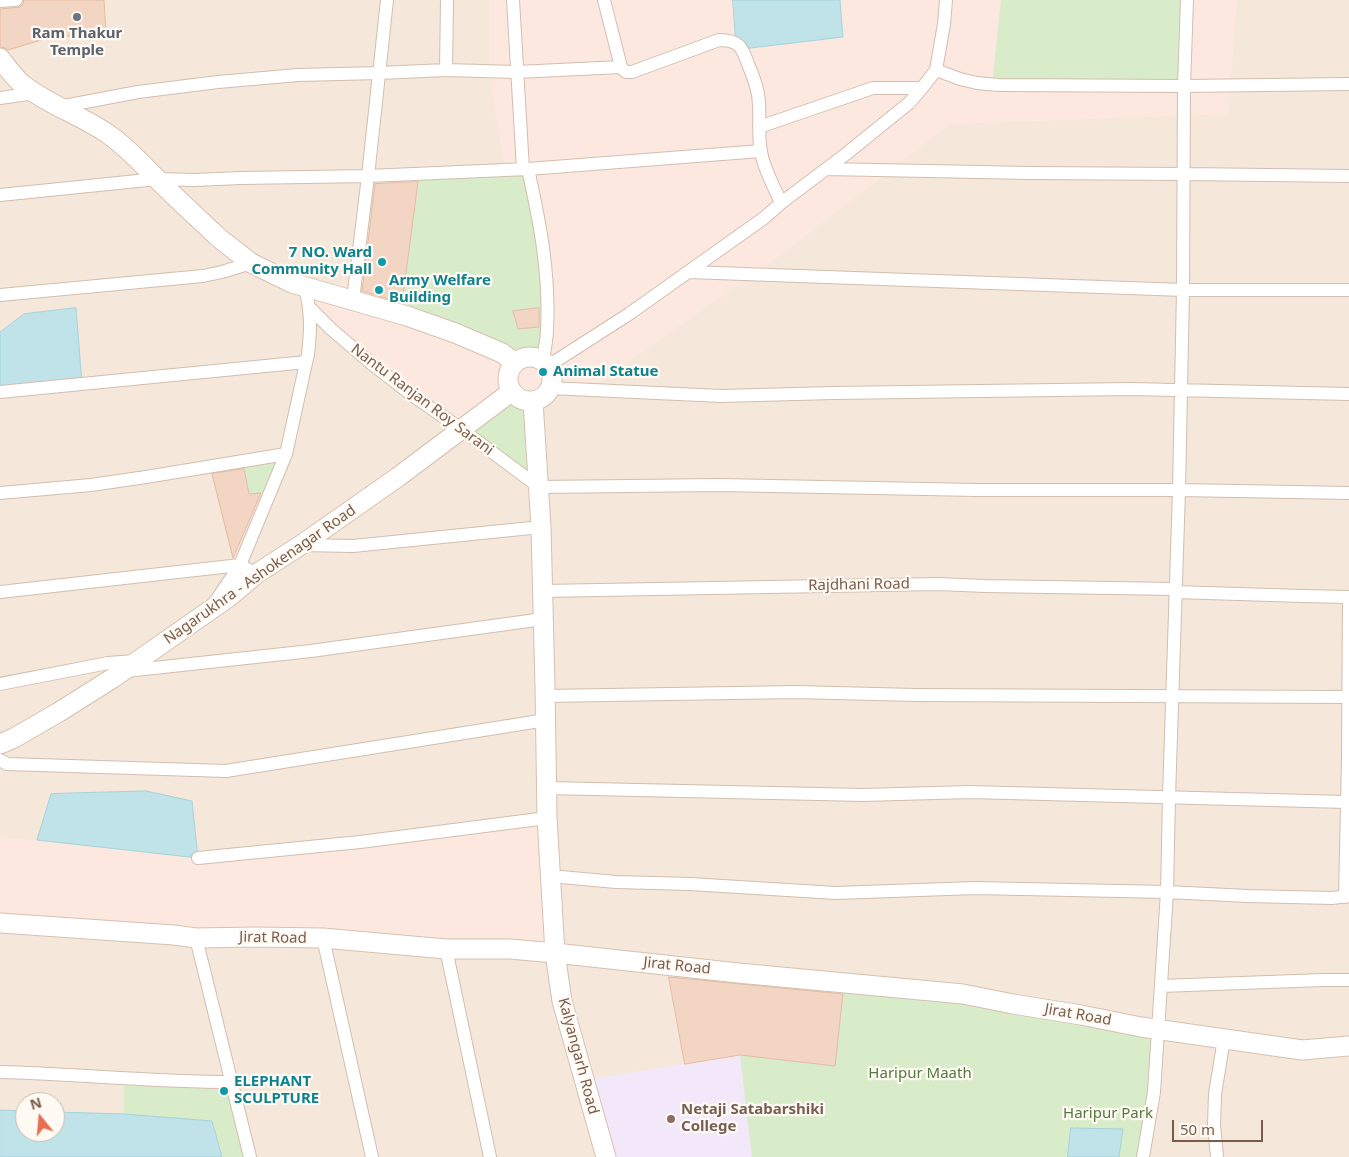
<!DOCTYPE html>
<html>
<head>
<meta charset="utf-8">
<style>
  body { margin:0 }
  #map { position:relative; width:1349px; height:1157px; overflow:hidden; background:#fdf6ec; font-family:"Noto Sans",sans-serif }
  canvas { display:block }
  .north { position:absolute; left:15px; top:1092px; width:50px; height:50px; box-sizing:border-box; background:#fffaf3; border:1px solid #cabbb1; border-radius:50%; rotate:343deg; font-size:14px; font-weight:700; line-height:20px; text-align:center; color:#7a5c4d }
  .north::after { content:''; display:block; margin:auto; width:18px; height:22px; background:#e76f51; clip-path:polygon(50% 0,100% 100%,50% 72%,0 100%) }
  .scale { position:absolute; left:1172px; top:1120px; width:91px; height:22px; box-sizing:border-box; border:2px solid #7a5c4d; border-top:0; padding-left:6px; font-size:15px; line-height:18px; white-space:nowrap; color:#7a5c4d; -webkit-text-stroke:4px #fffaf3; paint-order:stroke }
</style>
</head>
<body>
<div id="map">
<canvas width="1349" height="1157"></canvas>
<div class="north">N</div>
<div class="scale">50 m</div>
</div>
<script>
const c = document.querySelector('canvas').getContext('2d');
c.lineJoin = 'round';
function fill(path, color) {
  c.fillStyle = color;
  c.fill(path, 'evenodd');
}
function stroke(path, color, width, dash) {
  c.strokeStyle = color;
  c.lineWidth = width;
  c.lineCap = dash ? 'butt' : 'round';
  c.setLineDash(dash || []);
  c.stroke(path);
}
function label(font, color, halo, rows, align = 'center') {
  c.font = font + ' "Noto Sans",sans-serif';
  c.lineWidth = 4.5;
  c.setLineDash([]);
  c.textBaseline = 'middle';
  c.strokeStyle = halo;
  c.fillStyle = color;
  for (const [text, x, y, turn = 0] of rows) {
    c.save();
    c.translate(x, y);
    c.rotate((+turn || 0) * Math.PI / 180);
    c.textAlign = isNaN(turn) ? turn : align;
    if (halo) c.strokeText(text, 0, 0);
    c.fillText(text, 0, 0);
    c.restore();
  }
}
const residential = new Path2D(`
  M0,0H1349V1157H0ZM25,1102H55V1132H25Z`);
const commercial = new Path2D(`
  M489,0H1237L1228,114L950,124L782,254L588,390L504,397L461,429L310,308L305,287L407,316L505,170L489,76Z
  M547,818L555,953L0,923V837L198,858Z`);
const education = new Path2D(`
  M740,1055L752,1157H606L584,1080Z`);
const green = new Path2D(`
  M1001,0H1187L1184,86L992,85Z
  M528,169L541,228L543,361L528,357L521,359L400,314L420,174Z
  M511,392L533,401L539,487L461,429Z
  M286,454L271,492L249,494L242,462Z
  M845,983L1158,1030L1143,1157H752L740,1055L835,1066Z
  M124,1086L232,1088L249,1157H222L212,1121L124,1114Z`);
const water = new Path2D(`
  M733,0H840L843,37L742,49L736,43Z
  M76,308L82,384L0,392V332L24,314Z
  M146,791L192,801L198,858L37,840L51,794Z
  M0,1110L25,1111V1132H55V1112L124,1114L212,1121L222,1157H0Z
  M1071,1128L1123,1129L1119,1157H1068Z`);
const building = new Path2D(`
  M24,0H104L106,34L51,37L8,50L5,48L0,47V9L20,7L23,4Z
  M418,182L402,303L362,291L375,184Z
  M539,308V327L518,329L513,311Z
  M244,469L249,494L261,493L233,558L212,474Z
  M669,977L843,994L835,1066L740,1055L685,1064Z`);
const street = new Path2D(`
  M513,0L523,169
  M604,0L619,59L621,67L626,72H632L719,40C739,40 742,47 748,64C754,78 759,91 759,105C760,121 758,137 761,152C764,170 774,186 781,203
  M0,1L16,0
  M446,70L447,0
  M936,70L960,79L977,83L998,85L1184,86L1349,84
  M0,98L35,93
  M59,107L138,92L218,82L298,75L379,73L446,70L517,72L621,67
  M759,127L873,88H922
  M528,169C540,223 550,274 547,330C547,340 544,351 543,361
  M826,169L1030,173L1184,174L1349,176
  M0,195L157,179L194,180L241,178L368,176L528,169L761,151
  M689,272L1183,290H1349
  M0,295L203,276L222,272L251,263
  M353,300L368,176L387,0
  M310,308L331,329L372,364L412,395L461,429L539,487L720,485L976,490H1179L1349,493
  M548,366L629,314L764,218L781,203L846,154L909,103L922,88L936,70L944,24L946,0
  M550,388L721,396L833,393L1131,389L1349,394
  M0,392L306,362
  M0,493L91,485L146,477L286,454L308,354C311,329 311,311 305,287
  M301,545L353,546L541,527
  M543,591L938,584L985,586L1175,589
  M0,592L240,565L256,574
  M1175,592L1303,596L1349,597
  M215,602L240,565L286,454
  M126,671L311,651L543,619
  M0,684L108,663L135,661
  M545,696L796,692L915,695L1347,697
  M0,760L7,764L226,771L546,720
  M547,788L863,795L970,792L1346,802
  M198,858L360,842L547,818
  M550,876L616,882L690,884L836,893L975,888L1167,892L1248,896L1332,898L1349,896
  M1345,897L1348,760L1349,597
  M196,938L250,1157
  M323,938L372,1157
  M446,949L490,1157
  M1161,986L1322,980H1349
  M0,1072C77,1074 154,1082 232,1082
  M1143,1157L1154,1092L1167,892L1169,797L1179,490L1183,290L1184,86L1187,0
  M1217,1157L1214,1125L1215,1094L1224,1039`);
const secondary = new Path2D(`
  M0,58C7,67 13,76 22,84C48,105 81,115 108,134C127,147 142,164 158,180C178,200 199,219 219,238L251,263L292,283L407,316L455,333L502,353L515,363
  M508 379a22 22 0 1 1 44 0a22 22 0 1 1-44 0Z
  M533,401L541,527L545,687L547,818L555,953L562,1001L606,1157
  M0,744L14,738L59,712L113,678L229,597L256,574L301,545L398,477L511,392
  M0,923L174,935L196,938L255,937L323,938L446,949H510L555,953L738,973L963,994L1013,1004L1081,1015L1141,1027L1302,1050L1349,1046`);
const markers = [
  [77,17,5,"#6b7280"],
  [382,262,5,"#0f9aa8"],
  [379,290,5,"#0f9aa8"],
  [543,372,5,"#0f9aa8"],
  [224,1091,5,"#0f9aa8"],
  [671,1119,5,"#8d6e63"]
];
const worshipNames = [
  ["Ram Thakur",77,34],
  ["Temple",77,51]
];
const cultureNames = [
  ["7 NO. Ward",372,253,"right"],
  ["Community Hall",372,270,"right"],
  ["Army Welfare",389,281],
  ["Building",389,298],
  ["Animal Statue",553,372],
  ["ELEPHANT",234,1082],
  ["SCULPTURE",234,1099]
];
const streetNames = [
  ["Nantu Ranjan Roy Sarani",422,400,37],
  ["Nagarukhra - Ashokenagar Road",260,575,-35],
  ["Rajdhani Road",859,585,-1],
  ["Jirat Road",273,938,1],
  ["Jirat Road",677,966,6],
  ["Jirat Road",1078,1015,10],
  ["Kalyangarh Road",578,1056,75]
];
const parkNames = [
  ["Haripur Maath",920,1074],
  ["Haripur Park",1108,1114]
];
const educationNames = [
  ["Netaji Satabarshiki",681,1110],
  ["College",681,1127]
];
fill(residential, '#f5e8da');
fill(commercial, '#fde8e0');
fill(education, '#f3e8fa');
fill(green, '#d8ecc9');
fill(water, '#bfe3e8');
stroke(water, '#a5d3da', 1);
fill(building, '#f3d5c3');
stroke(building, '#e6bba3', 1);
stroke(street, '#d1beb0', 14);
stroke(secondary, '#d6c0b0', 21);
stroke(street, '#fff', 12);
stroke(secondary, '#fff', 19);
for (const [x, y, r, color] of markers) {
  const dot = new Path2D();
  dot.arc(x, y, r, 0, 2 * Math.PI);
  c.fillStyle = color;
  c.fill(dot);
  stroke(dot, '#fffaf3', 2);
}
label('bold 15px', '#5b616d', '#fffaf3', worshipNames);
label('bold 15px', '#0d838f', '#fffaf3', cultureNames, 'left');
label('15px', '#7a5c4d', '#fffaf3', streetNames);
label('15px', '#537a41', '#fffaf3', parkNames);
label('bold 15px', '#785e54', '#fffaf3', educationNames, 'left');
</script>
</body>
</html>
